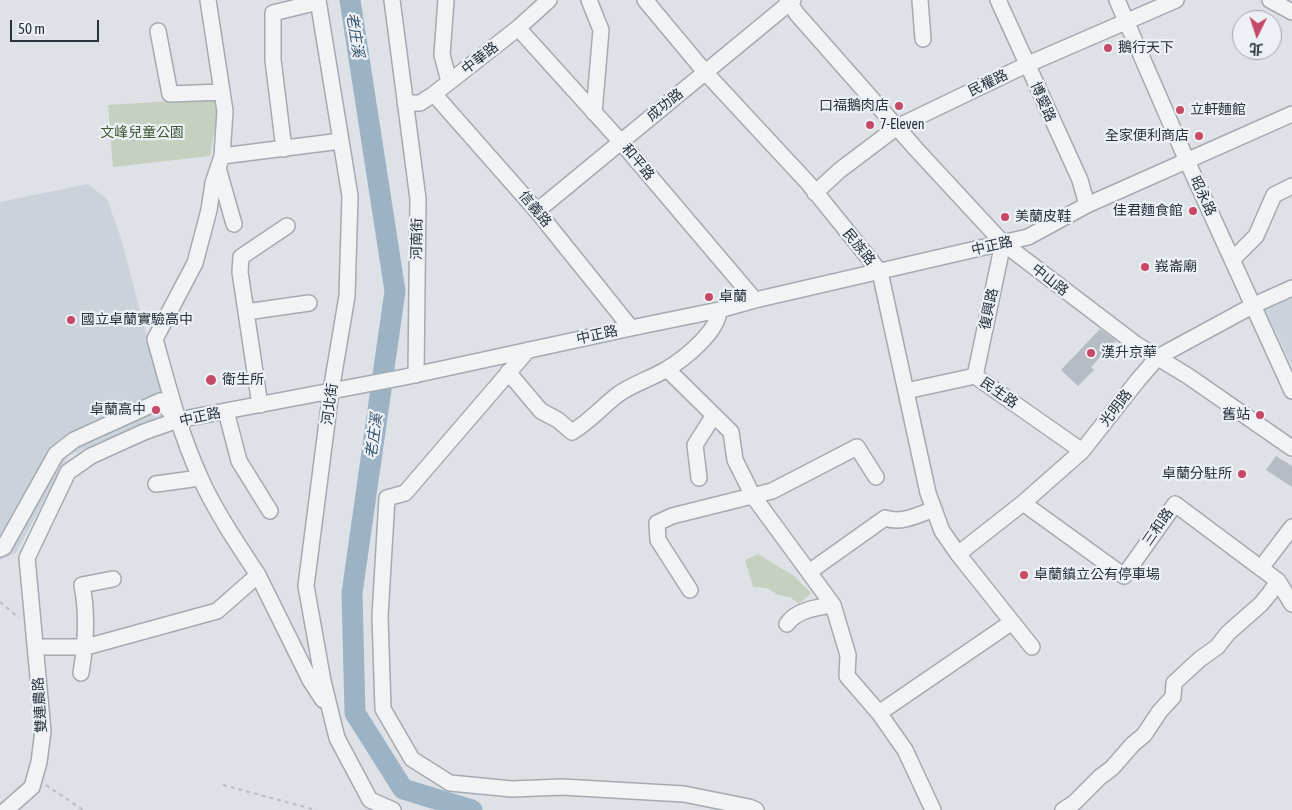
<!DOCTYPE html>
<html>
<head>
<meta charset="utf-8">
<style>
  body { margin:0 }
  #map { position:relative; width:1292px; height:810px; overflow:hidden; background:#dee2e7; font-family:"Asap Condensed","Noto Sans TC",sans-serif }
  canvas { display:block }
  .north { position:absolute; left:1232px; top:10px; width:50px; height:50px; box-sizing:border-box; background:#edf1f5; border:1px solid #9ea5ab; border-radius:50%; rotate:184deg; font-size:14px; font-weight:700; line-height:20px; text-align:center; color:#28323d }
  .north::after { content:''; display:block; margin:auto; width:18px; height:22px; background:#c64967; clip-path:polygon(50% 0,100% 100%,50% 72%,0 100%) }
  .scale { position:absolute; left:10px; top:20px; width:89px; height:22px; box-sizing:border-box; border:2px solid #28323d; border-top:0; padding-left:6px; font-size:15px; line-height:18px; white-space:nowrap; color:#28323d; -webkit-text-stroke:4px #edf1f5; paint-order:stroke }
</style>
</head>
<body>
<div id="map">
<canvas width="1292" height="810"></canvas>
<div class="north">北</div>
<div class="scale">50 m</div>
</div>
<script>
const c = document.querySelector('canvas').getContext('2d');
c.lineJoin = 'round';
function fill(path, color) {
  c.fillStyle = color;
  c.fill(path, 'evenodd');
}
function stroke(path, color, width, dash) {
  c.strokeStyle = color;
  c.lineWidth = width;
  c.lineCap = dash ? 'butt' : 'round';
  c.setLineDash(dash || []);
  c.stroke(path);
}
function label(font, color, halo, rows, align = 'center') {
  c.font = font + ' "Asap Condensed","Noto Sans TC",sans-serif';
  c.lineWidth = 4.5;
  c.setLineDash([]);
  c.textBaseline = 'middle';
  c.strokeStyle = halo;
  c.fillStyle = color;
  for (const [text, x, y, turn = 0] of rows) {
    c.save();
    c.translate(x, y);
    c.rotate((+turn || 0) * Math.PI / 180);
    c.textAlign = isNaN(turn) ? turn : align;
    if (halo) c.strokeText(text, 0, 0);
    c.fillText(text, 0, 0);
    c.restore();
  }
}
const built = new Path2D(`
  M88,184L107,199L121,238L168,417L128,430L68,456L16,553L0,560V202Z
  M1292,294V366L1263,306Z`);
const green = new Path2D(`
  M220,98L210,156L113,167L108,105Z
  M758,554L794,576L811,593L799,604L790,597L778,595L767,588L753,587L745,560Z`);
const river = new Path2D(`
  M350,0L395,291L352,593L355,713L403,789L472,810`);
const building = new Path2D(`
  M1100,329L1116,341L1091,367L1094,370L1078,386L1061,370Z
  M1276,456L1292,466V487L1266,470Z`);
const path = new Path2D(`
  M0,602L19,618
  M46,785L83,810
  M223,785L316,810`);
const minor = new Path2D(`
  M208,0L225,111L222,156
  M318,0L350,196L347,296L331,391L306,586L323,681L337,738L370,800
  M392,0L418,199L416,375
  M446,0L442,55L449,81
  M589,0L601,30L594,113
  M645,0L705,72L809,184L880,272L928,493L942,531L958,554L1032,647
  M787,0L797,14L916,149L1003,243L1137,345L1188,376L1292,448
  M920,0L923,39
  M998,0L1080,180L1087,205
  M1117,0L1187,161L1292,391
  M1270,0L1292,12
  M518,28L621,142L755,300
  M158,31L170,94L222,92
  M434,94L537,211L631,328
  M405,103H420L434,94L518,28L549,0
  M284,149L273,60V13L318,2
  M218,168L234,224
  M815,193L840,170L897,127L1026,65L1176,0
  M537,211L793,0
  M1233,259L1256,236L1274,195L1292,186
  M246,312L309,303
  M528,350L405,493L387,498L380,616L383,709L412,759L450,783L512,789L562,787L684,794L749,807L756,810
  M667,369L731,432L735,460L753,496L833,605L848,655L847,676L879,713L905,750L933,810
  M508,372L541,411L558,420L572,432C589,422 601,408 616,396C631,384 651,379 667,369C684,359 719,331 719,310
  M975,376L1003,243
  M906,391L975,376L1082,451
  M260,405L240,272L241,257L287,226
  M226,411L239,461L270,511
  M699,478L695,445L714,415
  M156,484L200,478
  M1023,503L1124,576L1175,504L1278,581L1292,604
  M0,549L4,547L56,454L74,440L160,401L177,419
  M958,554L1023,503L1082,451L1138,380L1158,357L1254,305L1292,288
  M1261,568L1292,527
  M809,572L885,518C901,524 918,515 934,509
  M258,575L310,680L323,700
  M690,590L658,540L657,523L672,516L772,491L857,447L876,477
  M787,624C796,610 818,607 833,605
  M35,647H86L217,611L258,575C238,545 214,509 200,477C180,433 168,386 155,339L195,263L209,210L213,183L222,156L341,141
  M81,673C86,643 88,615 82,585L113,579
  M879,713L1012,622
  M370,800L393,810
  M6,810L32,787L39,762L43,731L27,558L68,472L91,456L144,432L178,420L405,377L631,328L719,310L755,300L1028,237L1087,205L1292,114
  M1063,810L1074,803L1100,777L1112,768L1133,744L1144,735L1160,711L1173,697L1174,683L1200,659L1217,647L1228,633L1261,604L1270,593L1278,581`);
const markers = [
  [1108,48,5,"#c64967"],
  [899,106,5,"#c64967"],
  [1180,110,5,"#c64967"],
  [870,125,5,"#c64967"],
  [1199,136,5,"#c64967"],
  [1193,211,5,"#c64967"],
  [1005,217,5,"#c64967"],
  [1145,267,5,"#c64967"],
  [709,297,5,"#c64967"],
  [71,320,5,"#c64967"],
  [1091,353,5,"#c64967"],
  [211,380,6,"#c64967"],
  [156,410,5,"#c64967"],
  [1260,415,5,"#c64967"],
  [1242,474,5,"#c64967"],
  [1024,575,5,"#c64967"]
];
const poiNames = [
  ["鵝行天下",1118,48],
  ["口福鵝肉店",889,106,"right"],
  ["立軒麵館",1190,110],
  ["7-Eleven",880,125],
  ["全家便利商店",1189,136,"right"],
  ["佳君麵食館",1183,211,"right"],
  ["美蘭皮鞋",1015,217],
  ["峩崙廟",1155,267],
  ["卓蘭",719,297],
  ["國立卓蘭實驗高中",81,320],
  ["漢升京華",1101,353],
  ["衛生所",222,380],
  ["卓蘭高中",146,410,"right"],
  ["舊站",1250,415,"right"],
  ["卓蘭分駐所",1232,474,"right"],
  ["卓蘭鎮立公有停車場",1034,575]
];
const streetNames = [
  ["中華路",480,58,-38],
  ["民權路",988,83,-26],
  ["博愛路",1043,102,66],
  ["成功路",665,105,-39],
  ["和平路",638,162,50],
  ["昭永路",1203,196,65],
  ["信義路",535,209,50],
  ["河南街",417,239,-89],
  ["中正路",992,246,-13],
  ["民族路",859,247,51],
  ["中山路",1050,280,38],
  ["復興路",989,309,-78],
  ["中正路",597,335,-12],
  ["民生路",999,393,35],
  ["河北街",330,404,-82],
  ["光明路",1116,408,-52],
  ["中正路",200,417,-12],
  ["三和路",1158,527,-55],
  ["雙連農路",40,705,-94]
];
const parkNames = [
  ["文峰兒童公園",142,133]
];
const waterNames = [
  ["老庄溪",355,35,81],
  ["老庄溪",374,436,-82]
];
fill(built, '#ccd2d9');
fill(green, '#c5d0c0');
stroke(river, '#9bb3c5', 21);
fill(building, '#b6bcc3');
stroke(minor, '#a4aab1', 18);
stroke(path, '#b9bdc1', 2, [4, 4]);
stroke(minor, '#f1f3f5', 15);
for (const [x, y, r, color] of markers) {
  const dot = new Path2D();
  dot.arc(x, y, r, 0, 2 * Math.PI);
  c.fillStyle = color;
  c.fill(dot);
  stroke(dot, '#edf1f5', 2);
}
label('14px', '#28323d', '#edf1f5', poiNames, 'left');
label('14px', '#28323d', '#edf1f5', streetNames);
label('14px', '#405836', '#edf1f5', parkNames);
label('italic 15px', '#35546e', '#edf1f5', waterNames);
</script>
</body>
</html>
